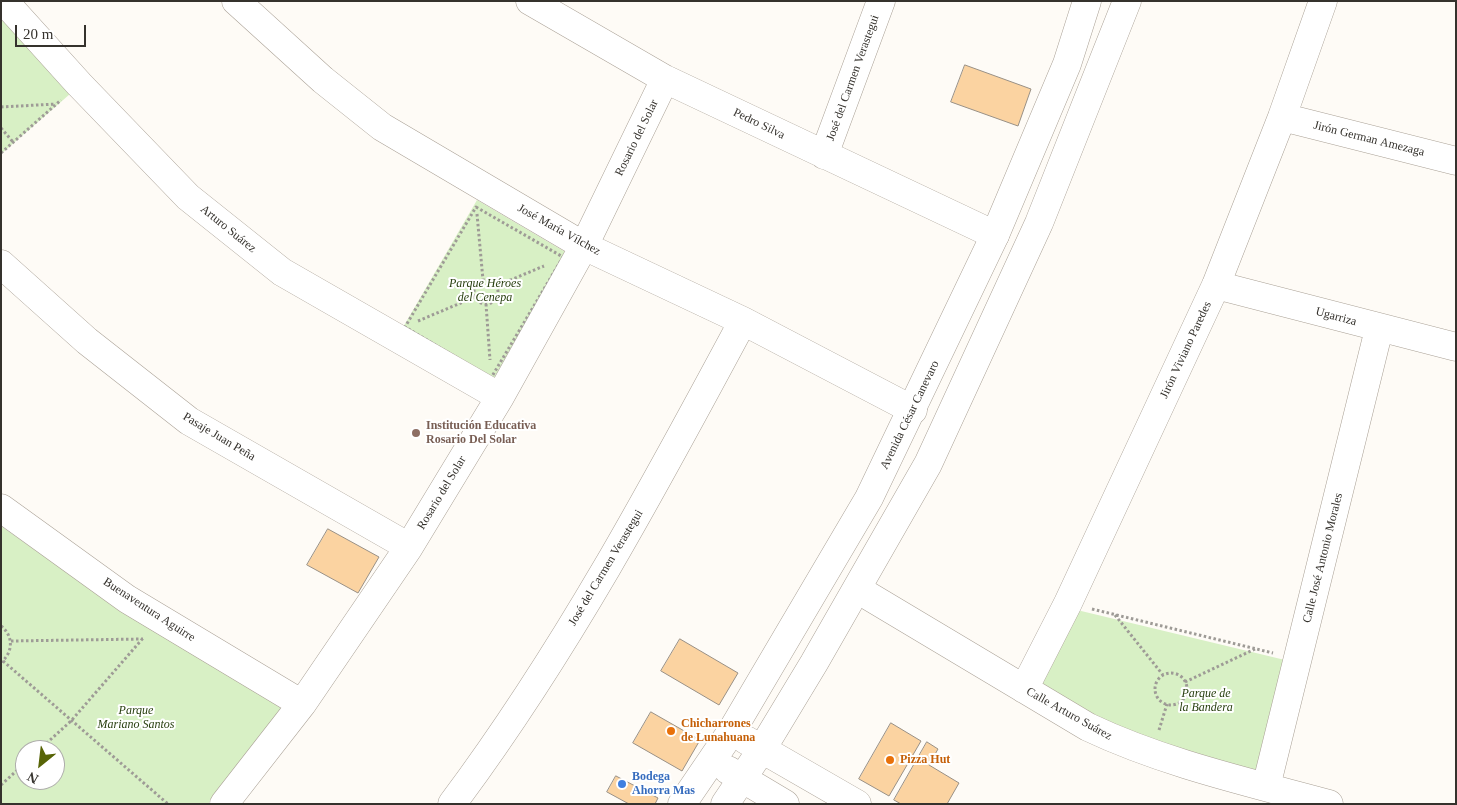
<!DOCTYPE html>
<html>
<head>
<meta charset="utf-8">
<style>
  body { margin:0 }
  #map { position:relative; width:1457px; height:805px; overflow:hidden; background:#fefbf6; font-family:Georgia,serif }
  canvas { display:block }
  .frame { position:absolute; inset:0; border:2px solid #35322d; pointer-events:none }
  .north { position:absolute; left:15px; top:740px; width:50px; height:50px; box-sizing:border-box; background:#fff; border:1px solid #aeadab; border-radius:50%; rotate:209deg; font-size:14px; font-weight:700; line-height:20px; text-align:center; color:#35322d }
  .north::after { content:''; display:block; margin:auto; width:18px; height:22px; background:#576406; clip-path:polygon(50% 0,100% 100%,50% 72%,0 100%) }
  .scale { position:absolute; left:15px; top:25px; width:71px; height:22px; box-sizing:border-box; border:2px solid #35322d; border-top:0; padding-left:6px; font-size:15px; line-height:18px; white-space:nowrap; color:#35322d; -webkit-text-stroke:4px #fff; paint-order:stroke }
</style>
</head>
<body>
<div id="map">
<canvas width="1457" height="805"></canvas>
<div class="frame"></div>
<div class="north">N</div>
<div class="scale">20 m</div>
</div>
<script>
const c = document.querySelector('canvas').getContext('2d');
c.lineJoin = 'round';
function fill(path, color) {
  c.fillStyle = color;
  c.fill(path, 'evenodd');
}
function stroke(path, color, width, dash) {
  c.strokeStyle = color;
  c.lineWidth = width;
  c.lineCap = dash ? 'butt' : 'round';
  c.setLineDash(dash || []);
  c.stroke(path);
}
function label(font, color, halo, rows, align = 'center') {
  c.font = font + ' Georgia,serif';
  c.lineWidth = 4;
  c.setLineDash([]);
  c.textBaseline = 'middle';
  c.strokeStyle = halo;
  c.fillStyle = color;
  for (const [text, x, y, turn = 0] of rows) {
    c.save();
    c.translate(x, y);
    c.rotate((+turn || 0) * Math.PI / 180);
    c.textAlign = isNaN(turn) ? turn : align;
    if (halo) c.strokeText(text, 0, 0);
    c.fillText(text, 0, 0);
    c.restore();
  }
}
const green = new Path2D(`
  M2,19L70,94L1,154V20Z
  M477,200L567,253L492,382L402,329Z
  M1,526L79,581L282,708L208,804H1ZM25,750H55V780H25Z
  M1077,610L1285,660L1256,776L1156,749L1036,683Z`);
const building = new Path2D(`
  M965,65L1031,89L1018,126L951,102Z
  M328,529L379,557L358,593L307,565Z
  M680,639L738,673L719,705L661,671Z
  M651,712L700,740L682,771L633,743Z
  M891,723L921,741L889,796L859,779Z
  M927,742L938,749L929,765L959,783L947,804H901L894,800Z
  M616,776L658,798L655,804H629L607,792Z`);
const path = new Path2D(`
  M1,107L56,104
  M1,128L13,142
  M1,153L61,100
  M476,207L563,257L491,378L405,327Z
  M477,214L483,280
  M474 292a12 12 0 1 1 24 0a12 12 0 1 1-24 0Z
  M496,286L544,266
  M486,304L490,360
  M418,321L475,297
  M1092,609L1273,653
  M1115,615L1163,675
  M1,626C14,636 13,653 1,662
  M11,641L143,639
  M3,661L168,804
  M1155 689a16 16 0 1 1 32 0a16 16 0 1 1-32 0Z
  M1185,682L1255,649
  M1159,730L1167,704
  M39,750L71,721L144,637
  M1,785L25,763`);
const minor = new Path2D(`
  M4,1L79,84L188,197L282,272L500,397
  M236,1L323,80L382,127L584,246L743,321L913,410
  M530,1L665,79L995,235
  M1282,117L1456,161
  M824,155L881,1
  M1,264L87,341L189,421L409,547
  M1216,285L1456,347
  M1,508L127,599L302,704
  M857,589L1088,727C1164,763 1248,782 1329,804
  M1024,689L1068,603L1216,285L1282,117L1323,1
  M1266,787L1379,329
  M224,804L302,704L409,547L500,397L584,246L665,79
  M452,804C565,653 654,487 743,321`);
const major = new Path2D(`
  M746,740L857,804
  M728,770L785,804
  M682,804L731,732L869,498L995,235L1067,64L1087,1
  M725,804L762,749L814,663L928,464L1039,223L1127,1`);
const markers = [
  [416,433,5,"#8d6e63"],
  [671,731,5,"#e8710a"],
  [890,760,5,"#e8710a"],
  [622,784,5,"#3f7fe0"]
];
const streetNames = [
  ["José del Carmen Verastegui",853,78,-70],
  ["Pedro Silva",759,124,26],
  ["Rosario del Solar",637,138,-64],
  ["Jirón German Amezaga",1369,139,14],
  ["Arturo Suárez",228,229,39],
  ["José María Vílchez",559,230,29],
  ["Ugarriza",1336,317,15],
  ["Jirón Viviano Paredes",1186,350,-65],
  ["Avenida César Canevaro",910,415,-64],
  ["Pasaje Juan Peña",219,437,31],
  ["Rosario del Solar",442,493,-59],
  ["Calle José Antonio Morales",1323,558,-76],
  ["José del Carmen Verastegui",606,568,-59],
  ["Buenaventura Aguirre",149,610,33],
  ["Calle Arturo Suárez",1069,714,29]
];
const parkNames = [
  ["Parque Héroes",485,284],
  ["del Cenepa",485,298],
  ["Parque de",1206,694],
  ["la Bandera",1206,708],
  ["Parque",136,711],
  ["Mariano Santos",136,725]
];
const educationNames = [
  ["Institución Educativa",426,426],
  ["Rosario Del Solar",426,440]
];
const foodNames = [
  ["Chicharrones",681,724],
  ["de Lunahuana",681,738],
  ["Pizza Hut",900,760]
];
const shopNames = [
  ["Bodega",632,777],
  ["Ahorra Mas",632,791]
];
fill(green, '#d8f0c5');
fill(building, '#fbd3a1');
stroke(building, '#999085', 1);
stroke(minor, '#aaa196', 29);
stroke(major, '#aaa196', 29);
stroke(path, '#9e9b96', 3, [2.5, 2.5]);
stroke(minor, '#fff', 28);
stroke(major, '#fff', 28);
for (const [x, y, r, color] of markers) {
  const dot = new Path2D();
  dot.arc(x, y, r, 0, 2 * Math.PI);
  c.fillStyle = color;
  c.fill(dot);
  stroke(dot, '#fff', 2);
}
label('12px', '#35322d', '#fff', streetNames);
label('italic 12px', '#283f0f', '#fff', parkNames);
label('bold 12px', '#785e54', '#fff', educationNames, 'left');
label('bold 12px', '#c56008', '#fff', foodNames, 'left');
label('bold 12px', '#366cbe', '#fff', shopNames, 'left');
</script>
</body>
</html>
